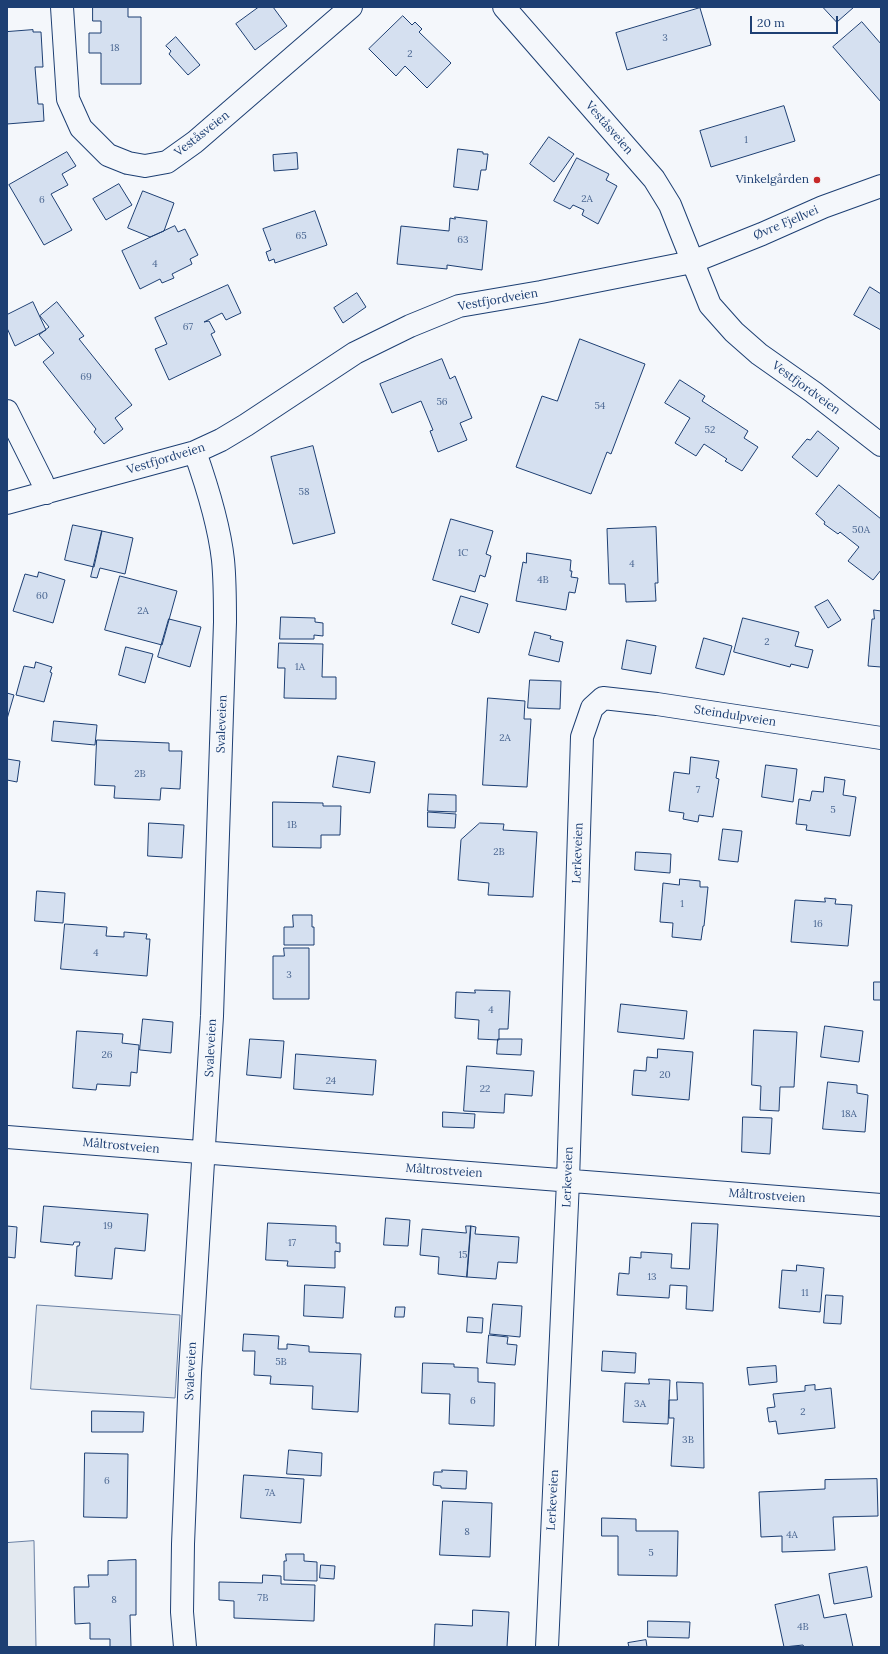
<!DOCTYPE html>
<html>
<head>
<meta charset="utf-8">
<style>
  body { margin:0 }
  #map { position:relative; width:888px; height:1654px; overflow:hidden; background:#f4f7fb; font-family:Lora,serif }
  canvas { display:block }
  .frame { position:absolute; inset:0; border:8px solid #1d3f73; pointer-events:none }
  .scale { position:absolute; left:750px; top:16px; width:88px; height:18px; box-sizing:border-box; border:2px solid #1d3f73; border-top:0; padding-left:5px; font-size:12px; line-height:14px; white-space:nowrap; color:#1d3f73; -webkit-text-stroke:3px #f4f7fb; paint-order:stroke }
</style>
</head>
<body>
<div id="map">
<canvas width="888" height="1654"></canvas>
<div class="frame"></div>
<div class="scale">20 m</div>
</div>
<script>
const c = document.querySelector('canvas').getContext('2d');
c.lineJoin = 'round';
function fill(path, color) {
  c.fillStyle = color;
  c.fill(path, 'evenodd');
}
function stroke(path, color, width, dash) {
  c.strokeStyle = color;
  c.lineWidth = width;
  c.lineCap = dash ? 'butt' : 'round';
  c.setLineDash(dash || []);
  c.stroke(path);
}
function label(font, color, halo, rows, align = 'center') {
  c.font = font + ' Lora,serif';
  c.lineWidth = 3;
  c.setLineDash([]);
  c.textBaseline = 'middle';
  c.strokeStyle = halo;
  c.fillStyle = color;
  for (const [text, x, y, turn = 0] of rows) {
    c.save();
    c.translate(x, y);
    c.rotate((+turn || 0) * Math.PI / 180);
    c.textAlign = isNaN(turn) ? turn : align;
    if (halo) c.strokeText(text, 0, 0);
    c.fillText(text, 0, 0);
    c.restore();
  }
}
const green = new Path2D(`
  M37,1305L180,1315L175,1398L31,1389Z
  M34,1541L36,1647H7V1543Z`);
const building = new Path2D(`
  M93,7H128V17H141V84H101V53H89V33H101V21H93Z
  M259,7H273L287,26L255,50L236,24Z
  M823,7H854L837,22Z
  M700,8L711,45L627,70L616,33Z
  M403,16L412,25L415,22L422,29L419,32L451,63L427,88L405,66L396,76L369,49Z
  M862,22L881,44V102L833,47Z
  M33,30V32H41L43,67H35L38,104H43L44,121L7,124V32Z
  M176,37L200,65L188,75L169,54L171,51L166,46Z
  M784,106L795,141L711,167L700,131Z
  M549,137L574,154L554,182L530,164Z
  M458,149L483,152V154H488L486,170H481L478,190L454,187Z
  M67,152L76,166L62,174L68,185L51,194L72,230L44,245L9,185Z
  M297,153L298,169L274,171L273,155Z
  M577,158L609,174L606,180L617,186L598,224L582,215L584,210L573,205L570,209L554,201Z
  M119,184L132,205L106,220L93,199Z
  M143,191L174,203L164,231L150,237L128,228Z
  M315,211L327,245L275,263L274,259L269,261L266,252L271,250L263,229Z
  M455,217L487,221L482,270L447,265V269L397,264L401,226L449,231L450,218L455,219Z
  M175,226L178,232L185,229L198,255L190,259L192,264L172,274L174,278L162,283L160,279L140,289L122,251Z
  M228,285L241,313L226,320L222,313L204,322L209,321L215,332L211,334L221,355L169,380L155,349L167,344L155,318Z
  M870,287L881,294V330L854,315Z
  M357,293L366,307L343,323L334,308Z
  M33,302L46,330L15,346L7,328V315Z
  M57,302L84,336L79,339L132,405L115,418L123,429L104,444L94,432L96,429L43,362L54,353L39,335L49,327L40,316Z
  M580,339L645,364L611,454L607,452L591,494L516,467L542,396L557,401Z
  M442,359L450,379L455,376L472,418L460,423L467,440L438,452L430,431L433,430L421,401L392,413L380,384Z
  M680,380L705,396L702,401L748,431L744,438L758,447L742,471L725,461L727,459L704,444L696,456L675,443L690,418L665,403Z
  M818,431L839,448L817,477L792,457L807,439L810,440Z
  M313,446L335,533L293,544L271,457Z
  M839,485L881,519V570L873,580L848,561L859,547L840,532L838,534L824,524L825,522L816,514Z
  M451,519L493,531L486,554L491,556L485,577L480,575L475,592L433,580Z
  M73,525L102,531L94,567L65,560Z
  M656,527L658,583H655L656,601L626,602L625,584H609L607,529Z
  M102,531L133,538L125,574L100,568L97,578L91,577Z
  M527,553L571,560L570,571H572L571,577L578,578L575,593L569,592L566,610L516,601L523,562L526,563Z
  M39,572L65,580L53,623L13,611L25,574L37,577Z
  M120,576L177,591L162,645L105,630Z
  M461,596L488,604L479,633L452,624Z
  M828,600L841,620L828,628L815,607Z
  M874,610L881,611V667L868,666L872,619H874Z
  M281,617L315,618V622L323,623V636L314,635V639H280Z
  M743,618L799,632L795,646L813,650L808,668L791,664L790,667L734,652Z
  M169,619L201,627L190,667L158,657Z
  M535,632L551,636L550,639L563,642L559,662L529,655Z
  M704,638L732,646L724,675L696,668Z
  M627,640L656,646L651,674L622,669Z
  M279,643L323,644L322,677H336V699L284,698L285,668H278Z
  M126,647L153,654L145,683L119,675Z
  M36,662L52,667L50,672L52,673L44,702L16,695L24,666L34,668Z
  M530,680L561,681L560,709L528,708Z
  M7,693L14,695L7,719Z
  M488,698L525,701L524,719H531L527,787L483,785Z
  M54,721L97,725L95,745L52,741Z
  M97,740L169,743V751H182L180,789L161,788L160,800L114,798L115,786L95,785Z
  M338,756L375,762L370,793L333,787Z
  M691,757L719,761L716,778L719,779L713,817L699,815L698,822L683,819L684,813L669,811L674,772L689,774Z
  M7,759L20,761L17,782L7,780Z
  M766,765L797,769L793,802L762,797Z
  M825,777L845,780L843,795L856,797L850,836L806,830L807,825L796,824L799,799L810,801L812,791L823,792Z
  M429,794L456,795V812L428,811Z
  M273,802L323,803V806H341L340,835H321V848L273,847Z
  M428,812L456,814L455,828L428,827Z
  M149,823L184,825L182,858L148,856Z
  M480,823L504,824L503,830L537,832L533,897L488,895L489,883L458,880L461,840Z
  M723,829L742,831L738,862L719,860Z
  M636,852L671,854L670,873L635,870Z
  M680,879L700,881V887H708L704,926H703L701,940L672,937L673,923L660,922L663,883L679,885Z
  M37,891L65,893L63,923L35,921Z
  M825,898L836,899L835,904L852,905L848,946L791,942L795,900L825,902Z
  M293,915H312V927H314V945H284V927H293Z
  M65,924L107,927L106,936L124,937V932L147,934L146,939H150L147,976L61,969Z
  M284,948H309V999H273V956H284Z
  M874,982H881V1000H874Z
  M475,990L510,991L508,1029H499V1040L478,1039L479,1020L455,1018L456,992L475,993Z
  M621,1004L687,1011L684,1039L618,1032Z
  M143,1019L173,1022L171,1053L140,1050Z
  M825,1026L863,1031L859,1062L821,1057Z
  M754,1030L797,1032L794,1087H780L779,1111L760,1110L761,1086L752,1085Z
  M77,1031L123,1034L122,1043L139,1045L137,1073L131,1072L130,1086L97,1084L96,1090L73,1088Z
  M250,1039L284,1041L281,1078L247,1075Z
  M498,1039H522L521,1055L497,1054Z
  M658,1049L693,1052L689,1100L632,1095L634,1070L646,1071L647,1057L657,1058Z
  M296,1054L376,1060L373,1095L294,1089Z
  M467,1066L534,1071L532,1096L505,1094L504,1113L464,1111Z
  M828,1082L857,1085V1093L868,1095L865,1132L823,1129Z
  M443,1112L475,1114L474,1128L443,1127Z
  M743,1117L772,1118L770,1154L742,1152Z
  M44,1206L148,1214L145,1251L115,1248L112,1279L75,1276L77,1246H79L80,1242H74L73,1245L41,1242Z
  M386,1218L410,1220L408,1246L384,1245Z
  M268,1223L336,1226V1243H340V1252L335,1251V1268L287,1266L288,1261L266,1260Z
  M692,1223L718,1224L713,1311L686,1309L687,1286L670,1285L669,1298L617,1295L619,1273L629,1274L630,1257L641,1258V1252L672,1254L671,1268L689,1269Z
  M7,1226L17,1227L15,1258L7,1257Z
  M466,1226H471L467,1277L438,1274L439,1257L420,1255L422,1229L466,1233Z
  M471,1226L476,1227L475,1234L519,1237L517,1263L498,1262L496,1279L467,1277Z
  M797,1265L824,1268L820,1312L779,1308L782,1270L796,1271Z
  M305,1285L345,1287L343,1318L304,1316Z
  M826,1295L843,1296L841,1324L824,1323Z
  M493,1304L522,1306L520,1337L490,1334Z
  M396,1307H405L404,1317H395Z
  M468,1317L483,1318L482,1333L467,1332Z
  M244,1334L279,1336L278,1349H287V1344L309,1346V1352L361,1354L358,1412L312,1409L313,1386L270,1384L271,1376L254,1375L255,1351H243Z
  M489,1335L508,1337L507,1344L517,1345L515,1365L487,1363Z
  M603,1351L636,1353L635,1373L602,1371Z
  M423,1363L454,1364V1367L478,1368V1382L495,1383L494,1426L449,1424L450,1394L422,1393Z
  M776,1366L777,1382L749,1385L747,1368Z
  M649,1379L670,1380L668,1424L623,1422L625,1383L649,1384Z
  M677,1382L703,1383L704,1468L671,1466L674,1418H669V1400H677Z
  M815,1385V1390L831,1388L835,1428L778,1434L776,1421L769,1422L767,1408L775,1407L773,1394L805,1391V1386Z
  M92,1411L144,1412L143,1432H92Z
  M289,1450L322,1453L321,1476L287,1474Z
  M85,1453L128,1454L127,1518L84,1517Z
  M442,1470L467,1471L466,1489L441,1488V1486L433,1485L434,1472H442Z
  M244,1475L304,1479L301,1523L241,1518Z
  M877,1479L878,1516L833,1517L835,1550L782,1552V1536L761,1537L759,1492L825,1489V1480Z
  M443,1501L492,1503L490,1557L440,1555Z
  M602,1518L636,1519V1531H678L677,1576L618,1575V1536H602Z
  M286,1554H304V1561L317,1562V1581L284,1580V1561H286Z
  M136,1560V1615H130L131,1647H110V1639H90V1623L75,1624L74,1587H89L88,1575H108V1561Z
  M321,1565L335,1566L334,1579L320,1578Z
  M867,1567L872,1597L834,1604L829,1574Z
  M263,1575L281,1576V1584L315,1585L314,1621L234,1618V1601L219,1600V1582L262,1583Z
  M819,1595L824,1618L846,1614L853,1647H804L803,1645L784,1647L775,1605Z
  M473,1610L509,1612L507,1647H434L435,1624L472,1626Z
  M648,1621L690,1622L689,1638L648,1637Z
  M646,1640L647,1647H629L628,1643Z`);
const street = new Path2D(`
  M62,7L68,99L81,128L108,155L128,163L145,166L167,162L195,142L351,7
  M504,7L654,179L670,205L710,305L734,332L759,354L813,392L881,445
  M7,411L42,481L46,493
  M7,503L195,452L221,440L246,425L355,353L410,326L459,306L541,292L692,262L762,234L823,207L881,186
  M7,1137L881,1205
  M185,1647L182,1612L183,1544L190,1373L212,1016L225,622C225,601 225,580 223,560C219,524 207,486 195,452
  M547,1647L568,1181L582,737L592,708L603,698L657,704L881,738`);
const markers = [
  [817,180,4,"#c62828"]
];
const numberNames = [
  ["3",665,38],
  ["18",115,48],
  ["2",410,54],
  ["1",746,140],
  ["2A",587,199],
  ["6",42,200],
  ["65",301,236],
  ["63",463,240],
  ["4",155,264],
  ["67",188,327],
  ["69",86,377],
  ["56",442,402],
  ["54",600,406],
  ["52",710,430],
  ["58",304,492],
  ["50A",861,530],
  ["1C",463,553],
  ["4",632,564],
  ["4B",543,580],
  ["60",42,596],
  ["2A",143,611],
  ["2",767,642],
  ["1A",300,667],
  ["2A",505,738],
  ["2B",140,774],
  ["7",698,790],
  ["5",833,810],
  ["1B",292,825],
  ["2B",499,852],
  ["1",682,904],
  ["16",818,924],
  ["4",96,953],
  ["3",289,975],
  ["4",491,1010],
  ["26",107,1055],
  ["20",665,1075],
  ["24",331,1081],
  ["22",485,1089],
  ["18A",849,1114],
  ["19",108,1226],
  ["17",292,1243],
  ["15",463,1255],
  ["13",652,1277],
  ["11",805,1293],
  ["5B",281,1362],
  ["6",473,1401],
  ["3A",640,1404],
  ["2",803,1412],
  ["3B",688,1440],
  ["6",107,1481],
  ["7A",270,1493],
  ["8",467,1532],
  ["4A",792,1535],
  ["5",651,1553],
  ["7B",263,1598],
  ["8",114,1600],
  ["4B",803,1627]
];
const streetNames = [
  ["Veståsveien",609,128,49],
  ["Veståsveien",202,134,-38],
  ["Øvre Fjellvei",786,223,-23],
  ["Vestfjordveien",498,300,-10],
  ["Vestfjordveien",806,388,36],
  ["Vestfjordveien",166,459,-17],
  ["Steindulpveien",735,716,9],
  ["Svaleveien",222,724,-88],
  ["Lerkeveien",578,853,-88],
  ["Svaleveien",211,1048,-87],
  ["Måltrostveien",121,1146,5],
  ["Måltrostveien",444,1171,4],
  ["Lerkeveien",568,1177,-88],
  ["Måltrostveien",767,1196,4],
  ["Svaleveien",191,1371,-87],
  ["Lerkeveien",553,1500,-87]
];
const poiNames = [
  ["Vinkelgården",809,180]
];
fill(green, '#e3e9f0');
stroke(green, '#687fa3', 1);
fill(building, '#d5e0f0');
stroke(building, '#1d3f73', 1);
stroke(street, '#1d3f73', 24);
stroke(street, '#f4f7fb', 22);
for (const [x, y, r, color] of markers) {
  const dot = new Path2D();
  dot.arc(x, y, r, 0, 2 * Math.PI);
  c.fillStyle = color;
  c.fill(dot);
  stroke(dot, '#f4f7fb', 1.5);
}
label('10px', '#4b6792', null, numberNames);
label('12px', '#1d3f73', '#f4f7fb', streetNames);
label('12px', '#1d3f73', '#f4f7fb', poiNames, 'right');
</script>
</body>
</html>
